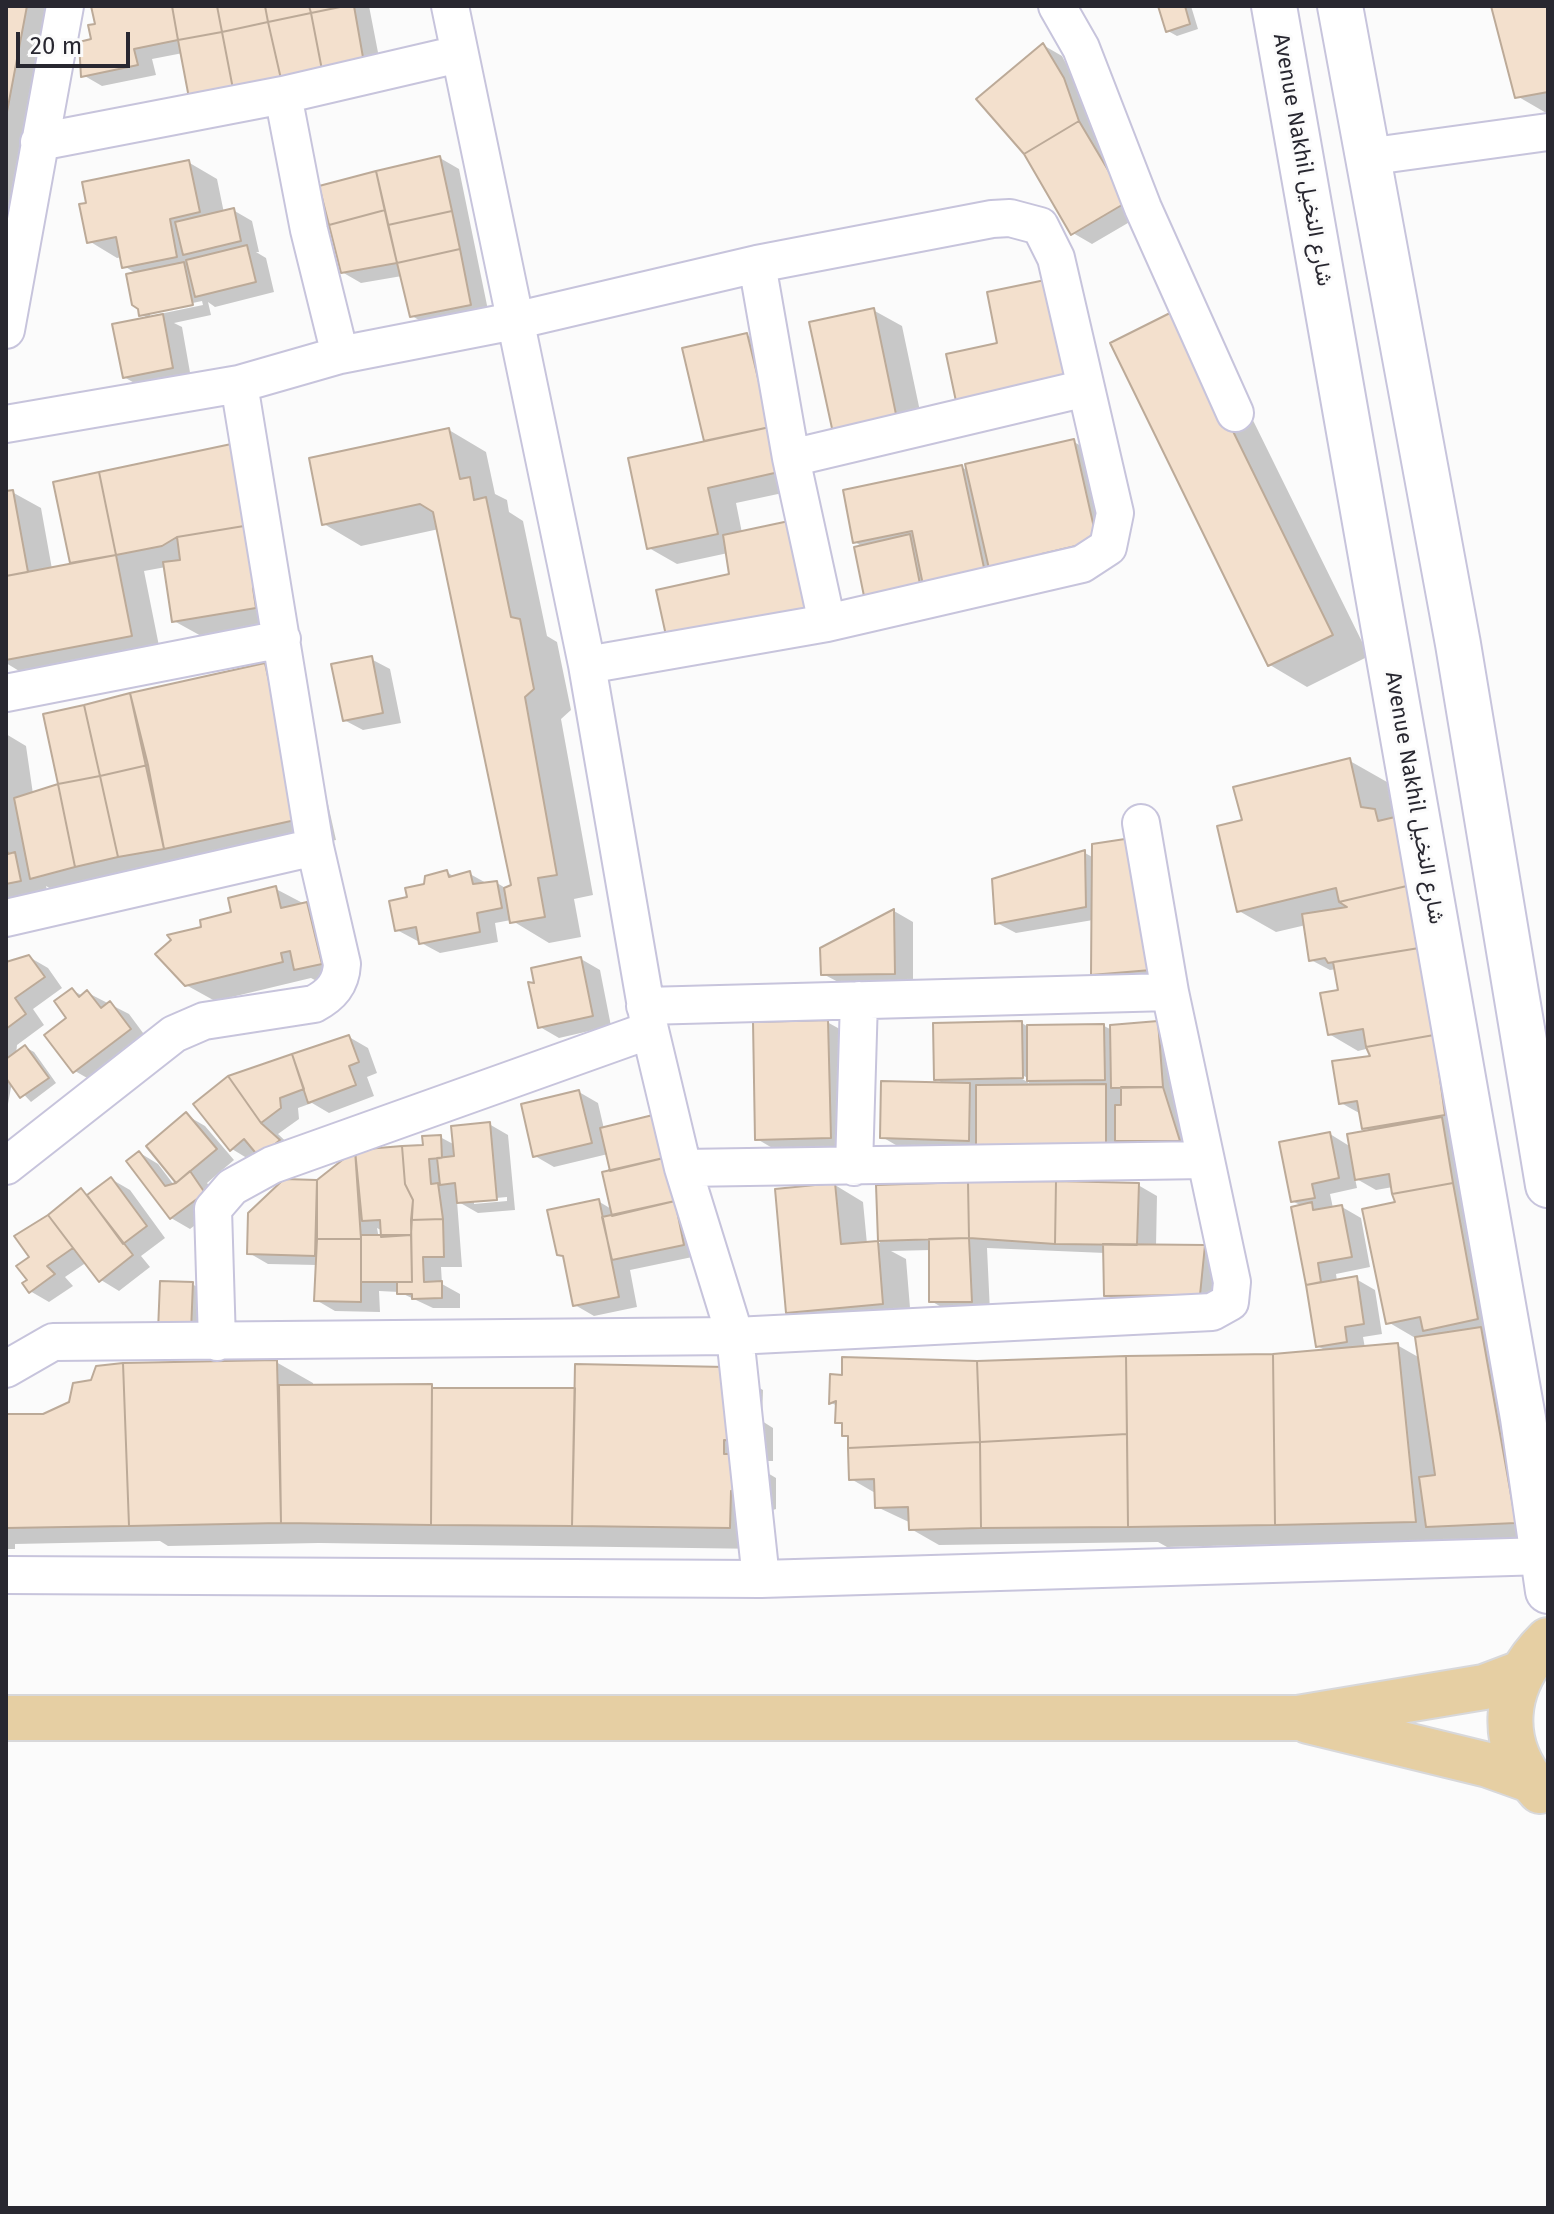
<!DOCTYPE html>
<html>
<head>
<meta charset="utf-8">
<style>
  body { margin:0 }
  #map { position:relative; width:1554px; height:2214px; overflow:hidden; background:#fbfbfb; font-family:"Fira Sans",sans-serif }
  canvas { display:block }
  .frame { position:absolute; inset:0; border:8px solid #282730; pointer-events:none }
  .scale { position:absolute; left:16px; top:32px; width:114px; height:36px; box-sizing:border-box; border:4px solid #282730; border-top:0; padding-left:10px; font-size:24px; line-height:28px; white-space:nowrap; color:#282730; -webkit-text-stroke:6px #fbfbfb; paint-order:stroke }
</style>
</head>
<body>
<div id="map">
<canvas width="1554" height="2214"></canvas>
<div class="frame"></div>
<div class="scale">20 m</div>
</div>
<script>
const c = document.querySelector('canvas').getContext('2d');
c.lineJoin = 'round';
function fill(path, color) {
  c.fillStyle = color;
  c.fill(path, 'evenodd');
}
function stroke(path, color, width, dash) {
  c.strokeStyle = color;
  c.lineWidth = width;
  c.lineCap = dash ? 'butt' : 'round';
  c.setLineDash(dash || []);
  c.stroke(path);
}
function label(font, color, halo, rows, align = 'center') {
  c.font = font + ' "Fira Sans",Vazirmatn,sans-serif';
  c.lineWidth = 6;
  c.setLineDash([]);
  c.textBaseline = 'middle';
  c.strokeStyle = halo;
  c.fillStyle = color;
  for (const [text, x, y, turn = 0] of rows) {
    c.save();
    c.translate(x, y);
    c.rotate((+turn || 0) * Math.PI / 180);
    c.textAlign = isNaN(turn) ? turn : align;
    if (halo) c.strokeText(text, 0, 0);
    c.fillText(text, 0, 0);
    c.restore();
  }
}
const shadow = new Path2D(`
  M6,6H57L6,289Z
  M93,6H369L382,73L183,53L152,59L156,75L102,86L83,75L97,25Z
  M1160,6H1191L1198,29L1177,36L1168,31Z
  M1495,6H1548V114L1517,96Z
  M1043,45L1062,56L1145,213L1092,244L1073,233Z
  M440,158L459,169L489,315L431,327L412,316L402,276L361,283L342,272Z
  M188,162L217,179L224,213L233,210L252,221L259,252H256L266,258L274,292L215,307L208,302L211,315L174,323L182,327L191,378L143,388L124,377L149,319L141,314L137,274L124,266L122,257L117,258L89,241ZM202,301L203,305L150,316V312Z
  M873,310L902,326L925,435L834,432Z
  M747,335L775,351L806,488L736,503L742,533L732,575L728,553L677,564L649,548L707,443L685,350Z
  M1211,335L1369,656L1307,687L1270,665Z
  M449,430L486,452L495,494L507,500L509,512L523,521L547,636L557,642L571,710L561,719L593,895L574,899L581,937L549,943L511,920L495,923L498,942L440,953L397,930L410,899L447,872L456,878L470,874L488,884L497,883L507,889L513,886L439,529L361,546L324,524Z
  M1074,442L1103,458L1125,557L939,596L855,542L962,467L968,471Z
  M236,446L284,623L203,637L174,621L166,567L144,571L160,651L29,677L6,663V493L12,492L41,508L52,569L76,565L72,562Z
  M371,659L390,669L401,723L363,730L344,720Z
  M265,665L302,687L336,840L203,869L185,859L51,889L46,886L49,897L6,906V734L26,746L33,794L60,786Z
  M1350,761L1387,782L1544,1538L1167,1547L1158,1542L939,1545L911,1529V1523L877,1507V1494L851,1479L850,1439L844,1435V1425L837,1421L838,1406L831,1403L832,1376L977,1363L1273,1356L1327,1351L1317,1346L1293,1208L1302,1206L1292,1201L1330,1134L1351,1147L1371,1132L1364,1127L1361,1114L1341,1103L1372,1057L1370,1048L1358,1051L1329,1034L1340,992L1337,969L1330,970L1311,960L1306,925L1276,932L1239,911L1244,821ZM1355,1178L1376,1190L1393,1187L1398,1203L1388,1322L1417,1339L1420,1358L1397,1345L1365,1348L1363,1337L1382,1334L1375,1290L1356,1279L1337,1281L1336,1274L1370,1267L1361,1218L1342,1207L1333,1208L1330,1194L1357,1188Z
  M1124,841L1143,852L1169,980L1111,984L1093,973V920L1016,933L997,923L994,881L1085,853L1094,858Z
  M276,889L335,920L324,985L311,978L215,1001L186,985L204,929Z
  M894,911L913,922V984H842L823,974L822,949Z
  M29,957L48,968L62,988L33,1009L44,1025L17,1045L16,1055L25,1047L34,1052L56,1083L31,1102L12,1082L6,1115V964Z
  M581,959L600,970L611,1026L559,1038L540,1027L536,986Z
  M72,990L83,996L88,993L129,1014L149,1041L94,1082L75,1071L69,1018Z
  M827,1022L856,1038L859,1154L786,1156L757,1139Z
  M1022,1023L1028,1027L1104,1026L1112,1030L1158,1023L1177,1034L1197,1151L901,1148L882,1137L946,1085L936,1079ZM1016,1071L1029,1079V1083L1014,1074Z
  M349,1037L368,1048L377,1073L367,1077L374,1096L329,1113L312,1103L298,1108L299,1119L278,1134L297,1152L250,1160L232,1149L196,1104Z
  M579,1092L598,1103L604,1129L693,1212L702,1255L630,1270L637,1307L594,1316L575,1305L566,1258L559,1254L598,1201L613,1210L612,1172L608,1154L554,1167L535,1156Z
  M186,1115L205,1126L234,1160L207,1183L223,1204L190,1229L171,1218L140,1153L158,1164L174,1185L180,1184Z
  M489,1124L508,1135L515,1210L478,1213L457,1201L462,1267H441L442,1284L460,1294V1308H433L399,1292L379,1291L380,1312L335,1311L316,1300L317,1265L268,1264L249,1253L285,1181L318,1182L356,1152L425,1147L440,1137L455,1145ZM507,1197V1201L474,1204V1200ZM377,1228L383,1231V1239H379Z
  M111,1179L130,1190L165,1238L141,1256L150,1267L119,1291L101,1280L87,1262L65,1277L73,1286L49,1302L30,1291L32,1258L17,1236L81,1191L89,1195Z
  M835,1185L863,1202L867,1244L880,1243L879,1187L1138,1185L1157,1196L1156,1247H1204L1223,1258L1218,1305H1125L1106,1295L1105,1253L987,1248L990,1312H950L931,1301V1250L891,1251L906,1259L911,1320L816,1328L788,1312Z
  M192,1284L211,1295L210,1342L179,1341Z
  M276,1362L313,1383L314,1387L431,1386L440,1390H577L725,1369L763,1390L762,1421L773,1428V1461H761V1469L776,1478V1509L767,1512L766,1549L319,1543L168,1546L160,1541L15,1544V1549H6V1416H44Z`);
const building = new Path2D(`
  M6,6H27L7,112H6Z
  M91,6H172L178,40L134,49L138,65L81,77L79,42L91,39L88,25L95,24Z
  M172,6H217L222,32L178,40Z
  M217,6H265L268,22L222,32Z
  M265,6H309L311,13L268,22Z
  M309,6H345L311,13Z
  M345,6H354L364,63L322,70L311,13Z
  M1158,6H1185L1190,24L1166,32Z
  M1491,6H1548V92L1515,98Z
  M311,13L322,70L281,79L268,22Z
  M268,22L281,79L233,89L222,32Z
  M222,32L233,89L189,98L178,40Z
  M1043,43L1064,78L1079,121L1024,154L976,99Z
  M1079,121L1127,202L1071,235L1024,154Z
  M440,156L452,211L388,225L376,171Z
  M189,160L200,212L170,219L177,257L122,268L116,237L87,243L79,204L86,203L82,182Z
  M376,171L385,210L329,225L319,186Z
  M234,208L241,241L183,255L175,222Z
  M385,210L397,263L341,273L329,225Z
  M452,211L460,249L397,263L388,225Z
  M247,245L256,282L195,297L186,260Z
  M460,249L471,305L410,317L397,263Z
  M184,262L193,305L139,316L138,309L132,305L126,274Z
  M1050,279L1071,382L957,406L946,354L997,343L987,292Z
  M874,308L897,419L833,433L809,322Z
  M1174,311L1333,635L1268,666L1110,343Z
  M163,314L173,368L123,378L112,324Z
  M747,333L770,427L704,441L682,348Z
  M770,427L779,472L708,488L718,534L647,549L628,458Z
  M449,428L460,479L470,477L474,500L486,497L511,617L520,619L534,689L525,697L557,875L538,878L545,917L510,923L504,888L511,885L433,512L420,504L322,525L309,458Z
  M1074,439L1097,541L1042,554L1040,562L990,573L965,464Z
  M236,443L244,526L177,537L162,546L116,555L99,472Z
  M962,465L986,577L924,590L912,531L853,543L843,490Z
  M99,472L116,555L70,563L53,482Z
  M13,490L28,572L6,576V491Z
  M789,521L809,609L667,640L656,590L729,574L723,535Z
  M244,526L250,563L257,564L259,584L253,588L256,608L172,622L163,562L180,560L177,537Z
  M910,534L921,589L865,601L854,547Z
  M116,555L132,636L6,660V576Z
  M372,656L383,713L343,721L331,664Z
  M265,663L300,819L164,849L130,693Z
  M130,693L148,765L100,776L84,705Z
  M84,705L100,776L58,784L43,714Z
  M1350,758L1361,807L1375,809L1378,821L1395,817L1411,885L1339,902L1336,888L1237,912L1217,826L1242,820L1233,787Z
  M148,765L164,849L118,857L100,776Z
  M100,776L118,857L75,867L58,784Z
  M58,784L75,867L30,879L14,798Z
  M1125,839L1151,970L1091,975L1092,844Z
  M6,847L8,854L15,852L21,881L6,884Z
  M1085,850L1086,907L995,924L992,879Z
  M447,870L449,877L470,871L473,884L497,881L502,908L477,913L480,932L419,944L416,927L395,931L389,901L407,897L405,888L424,884L425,876Z
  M1411,885L1419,948L1328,963L1325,958L1309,961L1302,914L1347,907L1339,902Z
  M276,886L281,908L307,902L322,964L294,970L290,951L281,953L283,962L185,986L155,954L171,940L167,935L201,927L200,920L231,912L228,898Z
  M894,909L895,974L821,975L820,948Z
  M1419,948L1434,1035L1366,1047L1363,1029L1328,1035L1320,993L1338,990L1333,962Z
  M29,955L45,977L15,998L26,1014L6,1029V962Z
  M581,957L593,1016L538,1028L528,982L534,983L531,968Z
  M72,988L79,997L87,990L101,1008L110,1001L131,1029L73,1073L44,1035L66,1018L54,1001Z
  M828,1020L831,1138L755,1140L753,1022Z
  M1022,1021L1023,1078L934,1080L933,1023Z
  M1158,1021L1163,1087L1111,1088L1110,1025Z
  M1104,1024L1105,1080L1027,1081V1025Z
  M349,1035L359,1062L349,1066L356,1085L308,1103L292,1054Z
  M1434,1035L1445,1115L1362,1129L1357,1101L1339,1104L1332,1061L1370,1056L1366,1047Z
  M25,1045L49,1078L20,1098L6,1078V1059Z
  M292,1054L304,1089L280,1098L281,1108L261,1123L228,1076Z
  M228,1076L261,1123L280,1140L259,1157L244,1139L230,1151L193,1104Z
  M881,1081L970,1083L969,1141L880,1138Z
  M1106,1084V1145H976V1085Z
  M1121,1087H1163L1180,1141H1115V1105H1121Z
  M579,1090L592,1143L533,1157L521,1104Z
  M186,1112L217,1149L176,1183L146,1146Z
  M657,1114L668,1157L610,1171L600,1128Z
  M1442,1117L1453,1183L1392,1194L1389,1174L1355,1180L1347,1134Z
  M490,1122L497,1200L457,1203L455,1183L440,1185L437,1158L454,1156L451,1126Z
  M1330,1132L1339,1178L1312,1184L1315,1198L1291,1202L1279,1142Z
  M441,1135L442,1158L429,1159L431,1184L438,1183L443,1219L411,1220L413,1200L405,1184L402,1146L423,1145L422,1136Z
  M402,1146L405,1184L413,1200L411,1235L381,1237L380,1220L362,1221L355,1150Z
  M355,1150L361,1239H317V1180Z
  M139,1151L165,1186L176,1183L190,1171L205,1193L170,1219L126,1161Z
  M668,1157L675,1201L612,1216L602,1172Z
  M111,1177L147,1226L123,1244L87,1195Z
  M284,1179L317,1180L315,1256L247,1254L248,1213Z
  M1056,1181L1139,1183L1137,1245L1055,1244Z
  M1056,1181L1055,1244L969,1238L968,1182Z
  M968,1182L969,1238L878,1241L876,1185Z
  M835,1183L841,1244L878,1241L883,1304L786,1313L775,1189Z
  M1453,1183L1478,1319L1423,1331L1420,1317L1386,1324L1362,1209L1395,1202L1392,1194Z
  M81,1188L133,1255L99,1282L48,1215Z
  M599,1199L619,1297L573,1306L563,1256L557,1255L547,1210Z
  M675,1201L684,1245L612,1260L602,1217Z
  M1312,1202L1313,1210L1342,1205L1352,1257L1318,1263L1321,1282L1306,1285L1291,1207Z
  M48,1215L73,1248L47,1266L55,1274L29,1293L22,1283L27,1280L16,1266L29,1257L14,1236Z
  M443,1219L444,1257H423L424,1282L442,1281V1298L412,1299V1294H397V1282H412L411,1220Z
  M361,1235H411L412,1282H361Z
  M969,1238L972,1302H929V1239Z
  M317,1239H361V1302L314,1301Z
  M1103,1244L1205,1245L1200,1295L1104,1296Z
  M1357,1276L1364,1324L1345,1327L1347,1342L1316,1347L1306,1285Z
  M160,1281L193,1282L191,1332L158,1331Z
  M1481,1327L1516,1523L1426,1527L1419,1477L1435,1475L1415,1337Z
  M1398,1343L1416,1522L1275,1525L1273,1354Z
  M1273,1354L1275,1525L1128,1527L1126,1356Z
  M1126,1356L1127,1434L980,1442L977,1361Z
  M842,1357L977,1361L980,1442L848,1448V1436H842V1423H835L836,1401L829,1404L830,1374L842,1375Z
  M277,1360L281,1523L129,1526L123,1363Z
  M123,1363L129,1526L6,1528V1414H43L69,1402L73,1383L91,1380L96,1366Z
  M575,1364L726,1367L736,1441L724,1440V1454H740L739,1489L731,1491L730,1528L572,1526Z
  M432,1384L431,1525L281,1523L279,1385Z
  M432,1388H575L572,1526L431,1525Z
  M1127,1434L1128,1527L981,1528L980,1442Z
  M980,1442L981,1528L909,1530L908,1507L875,1508L874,1479L849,1480L848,1448Z`);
const minor = new Path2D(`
  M450,6L587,665L650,1030L683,1168L735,1336L761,1579
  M1057,6L1081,48L1143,208L1235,413
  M39,142L283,95
  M1366,157L1548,132
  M757,264L791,458L827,623
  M6,330L65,6
  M340,355L309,230L283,95L459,54
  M6,424L239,384L340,355L514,321L757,264L992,219L1010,218L1040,226L1056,258L1115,513L1108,547L1082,564L827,623L587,665
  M791,458L1086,388
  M6,693L282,639
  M6,918L315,847
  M645,1006L1170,992
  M6,1166L174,1034L204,1021L314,1004C331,995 341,984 342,964L315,847L239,384
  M854,1167L859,1000
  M683,1168L1205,1160
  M217,1342L213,1209L232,1187L272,1165L650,1030
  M6,1369L53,1342L735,1336L1212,1312L1230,1302L1232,1282L1170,992L1141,823
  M6,1575L761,1579L1545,1556`);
const tertiary = new Path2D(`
  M1274,6L1523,1418L1548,1591
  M1340,6L1458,644L1548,1185`);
const primary = new Path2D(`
  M6,1718H1298L1484,1687L1521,1673
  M1308,1721L1488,1765L1530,1780
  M1540,1791C1496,1743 1503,1684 1548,1640`);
const streetNames = [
  ["Avenue Nakhil شارع النخيل",1302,160,80],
  ["Avenue Nakhil شارع النخيل",1414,798,80]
];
fill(shadow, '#0003');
fill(building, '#f3e0cd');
stroke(building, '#bcaa98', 2);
stroke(minor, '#c7c4dc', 40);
stroke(tertiary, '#c7c4dc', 48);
stroke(primary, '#d8d8da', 48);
stroke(minor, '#fff', 36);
stroke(tertiary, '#fff', 44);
stroke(primary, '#e6cfa3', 44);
label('22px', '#282730', '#fbfbfb', streetNames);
</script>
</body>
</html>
